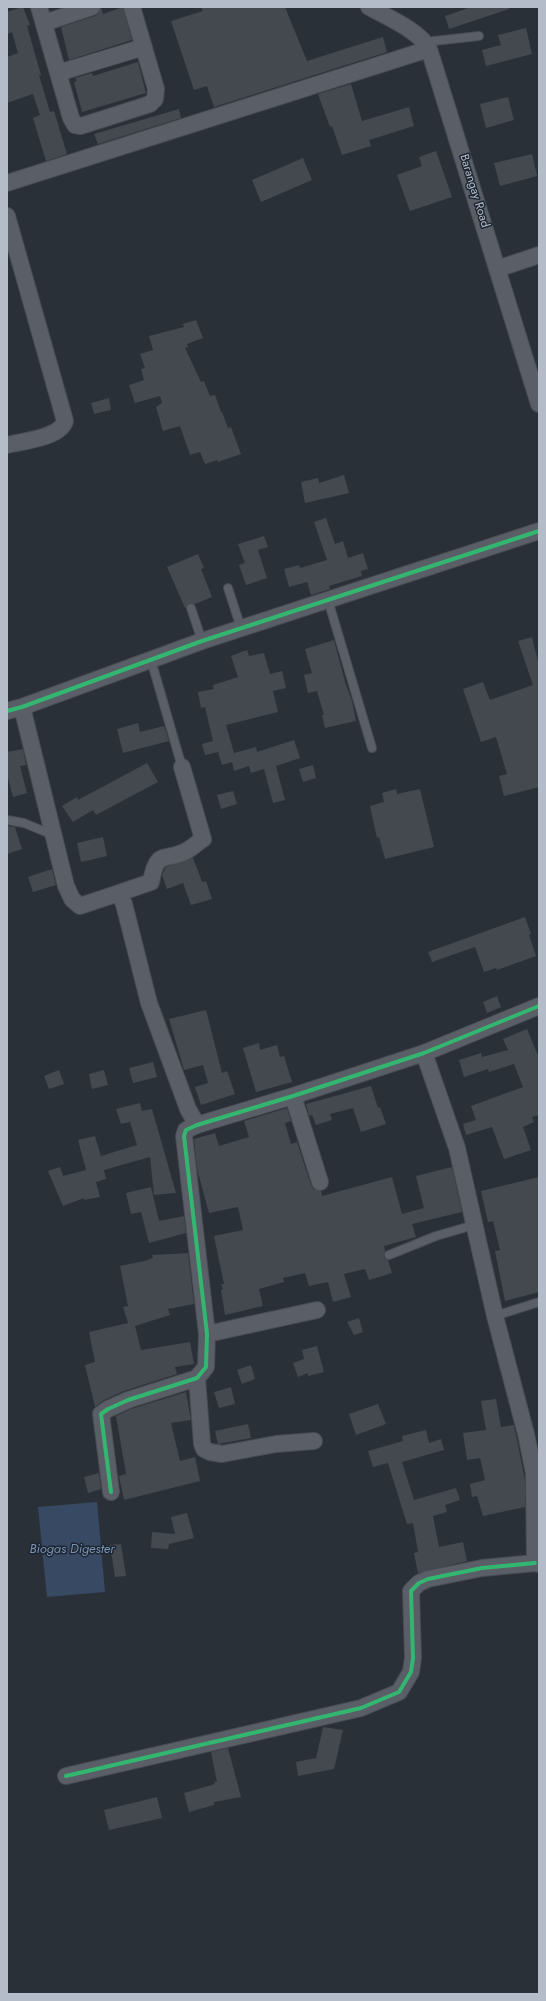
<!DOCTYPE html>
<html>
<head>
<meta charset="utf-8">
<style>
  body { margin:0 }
  #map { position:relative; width:546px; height:2001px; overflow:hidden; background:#2a3038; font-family:Jost,sans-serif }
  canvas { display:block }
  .frame { position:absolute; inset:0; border:8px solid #b4bcc9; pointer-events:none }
</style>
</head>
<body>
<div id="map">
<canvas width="546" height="2001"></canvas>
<div class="frame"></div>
</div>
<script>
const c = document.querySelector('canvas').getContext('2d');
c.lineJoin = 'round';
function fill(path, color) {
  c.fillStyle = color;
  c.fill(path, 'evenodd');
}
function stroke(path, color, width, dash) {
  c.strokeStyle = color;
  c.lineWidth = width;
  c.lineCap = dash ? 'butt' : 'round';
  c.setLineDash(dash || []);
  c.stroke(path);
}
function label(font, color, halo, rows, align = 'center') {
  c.font = font + ' Jost,sans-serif';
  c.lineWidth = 3;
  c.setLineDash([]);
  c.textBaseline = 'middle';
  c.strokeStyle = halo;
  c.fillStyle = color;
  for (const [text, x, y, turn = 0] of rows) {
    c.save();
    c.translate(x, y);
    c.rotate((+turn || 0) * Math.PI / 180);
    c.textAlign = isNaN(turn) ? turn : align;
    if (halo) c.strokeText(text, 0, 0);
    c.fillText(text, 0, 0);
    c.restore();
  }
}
const water = new Path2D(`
  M97,1502L105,1592L47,1597L38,1507Z`);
const building = new Path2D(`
  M22,7H23L30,25L27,26L41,75H39L50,112L54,111L67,154L46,161L33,118L40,115L33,94L7,103V57L18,53L12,32L7,34V12Z
  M101,7L103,14L123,7L132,40L69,60L61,27L95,16L99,13Z
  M201,7H285L307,61L383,37L387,52L214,107L207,86L194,90L171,21L203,11Z
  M471,7H509V9L449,29L445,16Z
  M526,28L532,54L486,66L482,50L501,45L498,35Z
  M138,62L146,93L82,112L74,82L77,81L75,78L92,73L93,76Z
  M351,84L362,121L409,107L414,126L369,140L371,146L342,155L332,126L330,127L318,94Z
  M508,97L514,120L486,128L480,104Z
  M179,109L181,118L98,144L94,134Z
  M436,151L452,197L410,211L397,175L422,166L419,157Z
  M532,154L537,176L500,186L494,163Z
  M303,158L312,180L261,202L252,180Z
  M196,320L203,338L187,344L188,347L185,348L201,382L204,381L210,396L215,395L221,412H222L228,428L231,427L241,454L218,462L217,460L205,464L200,452L190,455L180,426L163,431L156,407L162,403L160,396L135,403L129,385L144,380L141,369L145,368L140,354L153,350L149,336L184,327L183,324Z
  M109,398L111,410L94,414L91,403Z
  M344,475L349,493L305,503L301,482L318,478L319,483Z
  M326,518L335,544L343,541L348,558L363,553L368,569L361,571L362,576L329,586L330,589L311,595L307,582L289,587L284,569L299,565L300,568L327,560L314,522Z
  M264,536L268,547L258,550L267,578L246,585L239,565L245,563L238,544Z
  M198,554L204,568L201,569L212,597L195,604L189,603L185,608L167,567Z
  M532,637L539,666V787L504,796L499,776L507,774L496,737L481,742L463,689L483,682L490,700L533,685L518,641Z
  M334,640L346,685L352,701L356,721L325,728L322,715H324L317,691L308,693L304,675L312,673L305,649Z
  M247,650L249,656L264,653L270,674L282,671L286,688L273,691L278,712L226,725L234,753L256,747L257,752L294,740L300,758L276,766L285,800L273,803L264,769L251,773L249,766L234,771L232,762L222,765L218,752L205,755L202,744L213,741L205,707L201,708L198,692L214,689L213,685L238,677L231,656Z
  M138,723L140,732L164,726L169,741L123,753L117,729Z
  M23,749L26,765L20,766L27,793L13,797L7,774V752Z
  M147,763L158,782L96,815L93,810L73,822L62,806L77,797L78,800Z
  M313,765L316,778L303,782L299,769Z
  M396,789L397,794L420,789L434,847L385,859L379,837L377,838L370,806L384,802L382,793Z
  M233,791L237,804L221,809L217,795Z
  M7,826L15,827L22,849L7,854Z
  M103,837L107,856L81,862L77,843Z
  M193,858L202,882L206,881L212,899L191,905L183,883L167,889L162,875L166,867Z
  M52,869L56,885L33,892L28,877Z
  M525,917L531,934L529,935L536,956L497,970L496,968L484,972L475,947L432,962L428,952Z
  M497,996L501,1007L487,1013L483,1002Z
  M206,1010L222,1073L227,1071L235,1094L201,1105L195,1087L208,1083L203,1065L184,1070L169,1019Z
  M527,1029L539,1058V1115L532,1117L534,1122L523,1127L531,1150L504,1159L492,1127L466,1135L463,1124L476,1120L471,1106L523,1087L514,1064L489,1072L488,1069L464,1077L459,1060L481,1053L482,1057L508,1050L503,1039Z
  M259,1043L260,1050L277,1045L280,1057L284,1056L292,1082L256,1092L243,1048Z
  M153,1062L157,1077L133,1083L129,1068Z
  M59,1070L64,1084L49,1089L44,1076Z
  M104,1070L108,1085L92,1089L89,1074Z
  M371,1086L378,1108L380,1107L386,1124L361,1132L353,1108L330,1114L332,1120L316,1125L312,1115L309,1116L306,1104Z
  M140,1103L142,1111L152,1109L176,1193L154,1195L150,1157L104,1170L106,1179L96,1182L100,1197L84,1200V1198L63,1206L48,1171L60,1167L63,1176L86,1170L78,1140L95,1136L101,1156L137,1145L130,1122L121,1124L116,1109Z
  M287,1108L291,1121L285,1123L291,1144L297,1142L311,1185L314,1189L321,1191L322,1196L392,1177L402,1214L424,1208L416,1176L452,1167L462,1212L412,1224L416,1237L384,1246L385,1251L384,1257L388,1260L392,1273L369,1280L365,1269L344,1274L351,1297L333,1302L328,1282L309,1286L305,1273L283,1278L284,1282L259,1289L263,1306L225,1315L221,1290L223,1289L221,1284H224L214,1236L243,1230L238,1207L209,1213L197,1169L194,1139L215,1133L219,1146L249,1137L244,1121Z
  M539,1177V1292L505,1301L495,1251L500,1250L493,1221L488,1222L481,1191Z
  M151,1187L159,1221L184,1216L186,1233L149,1243L141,1212L131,1214L126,1193Z
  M188,1253L194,1304L168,1309L170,1315L135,1326L141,1350L190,1342L194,1364L175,1367L177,1374L124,1391L104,1400L95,1407L85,1365L95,1362L89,1332L128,1323L123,1307L128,1306L120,1266L144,1261L153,1258L152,1255Z
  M359,1318L363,1332L354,1335L347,1322Z
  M317,1346L324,1372L308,1376V1373L298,1377L293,1363L304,1359L302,1350Z
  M251,1365L255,1379L242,1384L237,1370Z
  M231,1387L235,1404L219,1408L214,1392Z
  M186,1392L191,1420L171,1423L180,1461L195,1457L200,1481L124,1500L119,1476L126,1474L116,1416L131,1409Z
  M496,1399L501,1427L514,1425L525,1480V1507L483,1516L477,1496L472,1497L470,1484L485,1480L480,1458L467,1460L463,1433L486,1430L481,1401Z
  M378,1404L386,1424L356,1435L349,1414Z
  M248,1424L251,1438L218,1444L215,1431Z
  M426,1430L429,1443L441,1439L444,1450L402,1462L414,1500L456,1488L460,1500L445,1505L447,1512L433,1516L439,1547L463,1542L467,1561L418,1573L414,1553L418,1552L413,1523L407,1524L388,1463L373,1467L368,1451L403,1441L402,1436Z
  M99,1473L101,1489L88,1493L84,1477Z
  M187,1513L194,1538L169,1544L168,1549L151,1548L152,1532L175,1534L171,1517Z
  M121,1544L126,1576L115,1577L110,1545Z
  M323,1727L343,1730L334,1769L298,1776L296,1762L316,1758Z
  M228,1748L241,1797L214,1802V1805L189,1812L184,1793L215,1784L214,1782H217L211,1752Z
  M157,1797L162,1818L109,1830L104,1810Z`);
const lane = new Path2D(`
  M425,42L479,36
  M228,588L241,628
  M328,600L372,748
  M191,608L202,641
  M151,660L182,767
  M7,820L24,823L53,835
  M389,1255L436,1236L474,1225
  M495,1316L539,1302`);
const street = new Path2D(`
  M39,7L71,118L75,125L81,126L150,104L155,99L156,89L132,7
  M369,7C387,17 420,31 429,49L539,404
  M44,23L92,7
  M58,73L144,47
  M7,183L429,49
  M7,216L65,421C60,438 23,441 7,445
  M497,269L539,255
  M22,707L66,886L72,899L80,906L119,893L124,904L149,1003L188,1109L197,1125
  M7,711L22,707L202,641L539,531
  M119,893L151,882C157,847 166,863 188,850C193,847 198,842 203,839L182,767
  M424,1053L457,1148L495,1316L526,1434L534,1473L535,1563L539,1564
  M293,1096L320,1182
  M207,1334L317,1310
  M197,1378L202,1444L204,1449L210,1452L222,1454L276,1444L314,1441
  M111,1492L101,1414L108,1409L128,1400L197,1378L206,1367L207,1334L184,1136L186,1130L197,1125L293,1096L424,1053L539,1006
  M66,1776L361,1708L399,1692L411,1672L413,1658L411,1591L419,1583L428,1579L482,1568L535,1563`);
const cycleway = new Path2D(`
  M7,711L22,707L202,641L539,531
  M111,1492L101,1414L108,1409L128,1400L197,1378L206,1367L207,1334L184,1136L186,1130L197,1125L293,1096L424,1053L539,1006
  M66,1776L361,1708L399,1692L411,1672L413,1658L411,1591L419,1583L428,1579L482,1568L535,1563`);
const streetNames = [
  ["Barangay Road",474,191,73]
];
const waterNames = [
  ["Biogas Digester",72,1550]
];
fill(water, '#384963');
fill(building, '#444950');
stroke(lane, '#484c53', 10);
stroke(street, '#484c53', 18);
stroke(lane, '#5a5e66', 8);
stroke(street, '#5a5e66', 16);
stroke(cycleway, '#33b770', 4);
label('12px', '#b4bcc9', '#1d2633', streetNames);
label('italic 13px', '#7c92b1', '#1d2633', waterNames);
</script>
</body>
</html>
